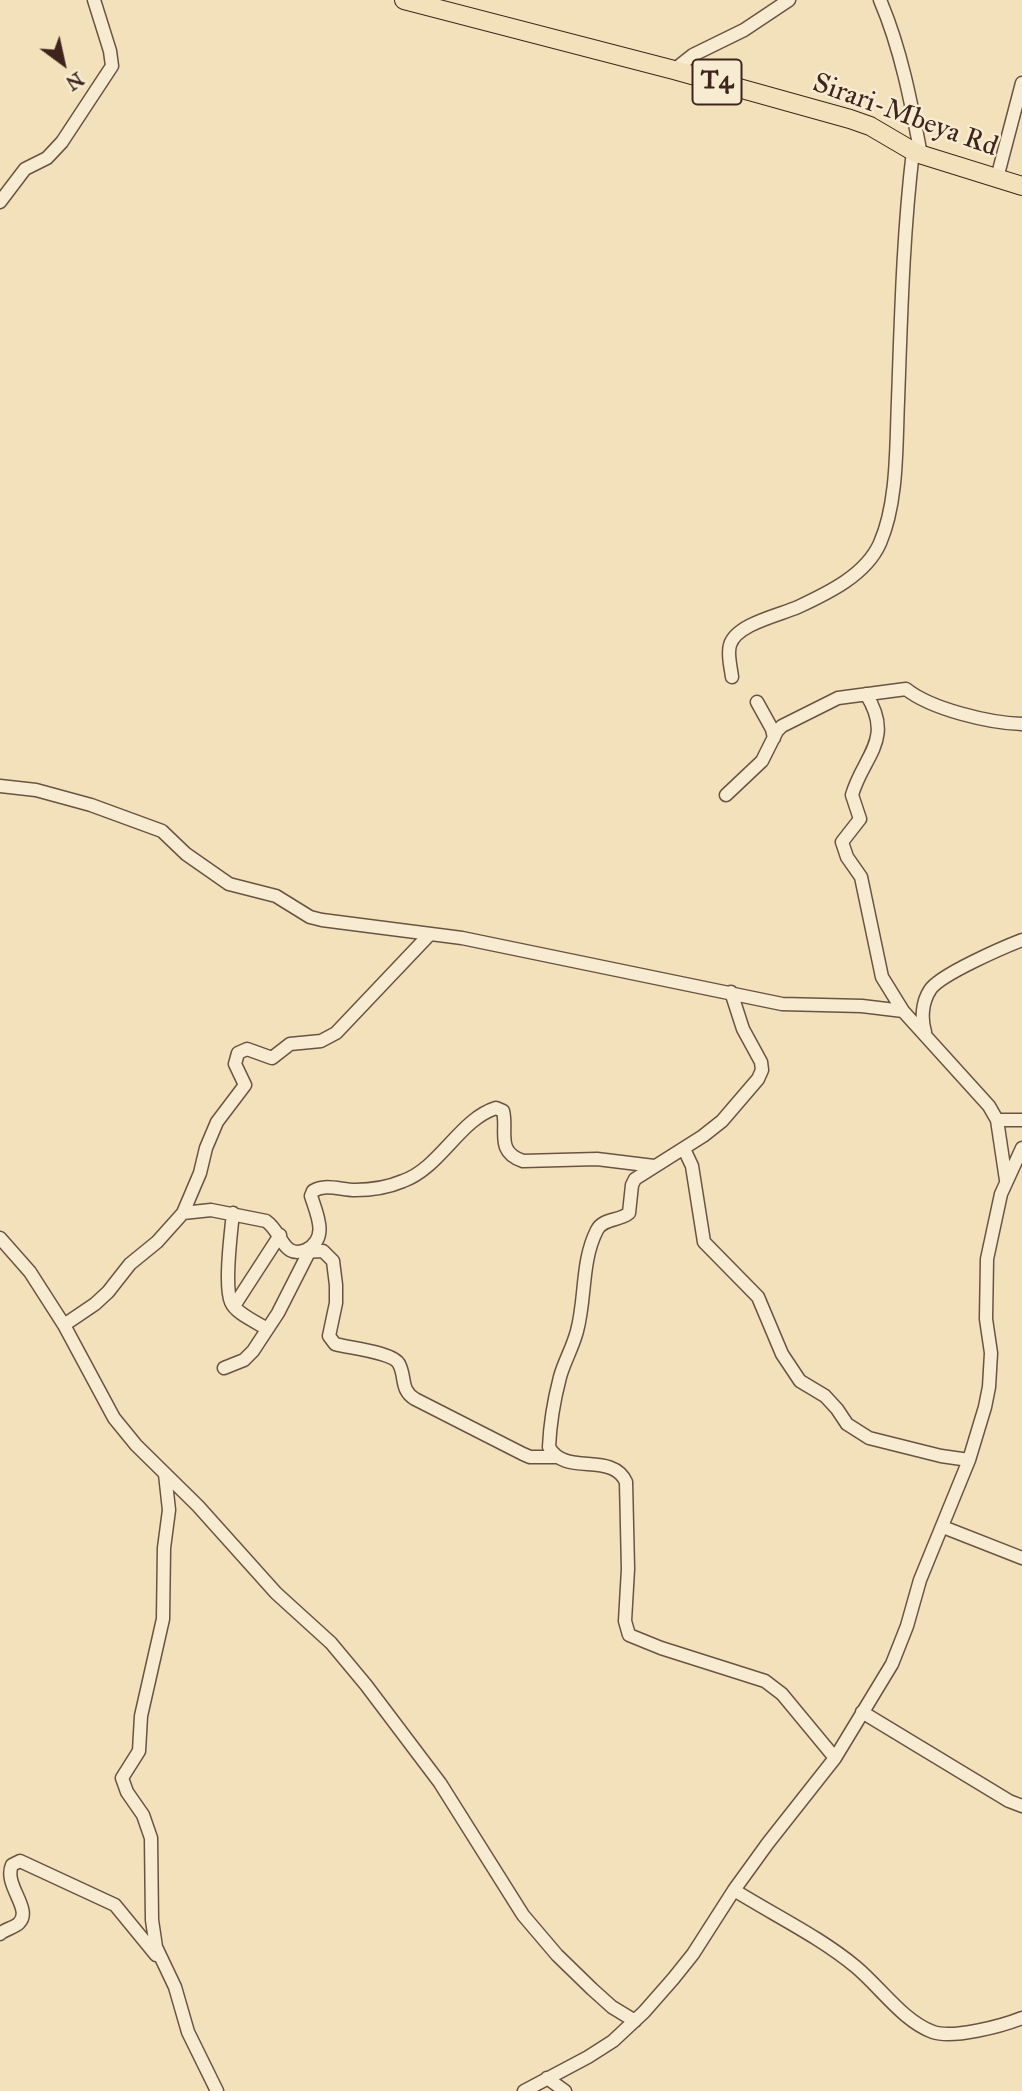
<!DOCTYPE html>
<html>
<head>
<meta charset="utf-8">
<style>
  body { margin:0 }
  #map { position:relative; width:1022px; height:2091px; overflow:hidden; background:#f2e1ba; font-family:"IM FELL Great Primer",serif }
  canvas { display:block }
  .north { position:absolute; left:28px; top:28px; width:70px; height:70px; -webkit-text-stroke:5px #f7ecd2; paint-order:stroke; rotate:147deg; font-size:19px; font-weight:700; line-height:28px; text-align:center; color:#3e241b }
  .north::after { content:''; display:block; margin:auto; width:24px; height:32px; background:#3e241b; clip-path:polygon(50% 0,100% 100%,50% 72%,0 100%) }
</style>
</head>
<body>
<div id="map">
<canvas width="1022" height="2091"></canvas>
<div class="north">N</div>
</div>
<script>
const c = document.querySelector('canvas').getContext('2d');
c.lineJoin = 'round';
function stroke(path, color, width, dash) {
  c.strokeStyle = color;
  c.lineWidth = width;
  c.lineCap = dash ? 'butt' : 'round';
  c.setLineDash(dash || []);
  c.stroke(path);
}
function label(font, color, halo, rows, align = 'center') {
  c.font = font + ' "IM FELL Great Primer",serif';
  c.lineWidth = 5;
  c.setLineDash([]);
  c.textBaseline = 'middle';
  c.strokeStyle = halo;
  c.fillStyle = color;
  for (const [text, x, y, turn = 0] of rows) {
    c.save();
    c.translate(x, y);
    c.rotate((+turn || 0) * Math.PI / 180);
    c.textAlign = isNaN(turn) ? turn : align;
    if (halo) c.strokeText(text, 0, 0);
    c.fillText(text, 0, 0);
    c.restore();
  }
}
const minor = new Path2D(`
  M880,0C901,49 911,102 921,155
  M674,70L693,55L744,30L789,0
  M997,178L1022,83
  M0,202L25,169L47,158L62,142L112,66L110,51L94,0
  M732,677C731,668 727,654 730,645C736,624 780,615 798,607C828,593 866,575 880,543C898,502 896,445 898,401C901,317 903,234 913,151
  M866,694C895,740 863,756 852,795L860,819L842,842L847,857L861,877L882,977L903,1011
  M757,702L772,729L774,738
  M0,786L36,790L91,805L162,831L186,854L229,884L276,896L310,917L322,920L462,938L782,1004L862,1006L903,1011L989,1106L997,1120L1006,1180
  M726,795L762,761L777,731L782,726L838,698L906,689C931,709 989,723 1022,724
  M731,992L743,1029L761,1062L762,1070L758,1079L722,1121L703,1136L635,1179L632,1185L629,1213C620,1221 603,1218 597,1230C581,1261 586,1298 577,1331C573,1347 564,1362 560,1377C554,1400 550,1424 549,1447C565,1477 612,1451 626,1482L628,1569L625,1621L629,1635L661,1648L765,1681L782,1694L835,1758
  M925,1032C921,1019 922,1002 930,990C939,975 1004,947 1022,940
  M997,1120H1022
  M684,1149L692,1166L704,1242L758,1297L782,1354L800,1381L825,1396L837,1409L847,1424L869,1438L941,1456L969,1460
  M183,1213L211,1210L266,1221C278,1229 281,1245 290,1250C295,1253 301,1252 306,1250C329,1238 317,1215 311,1196L313,1191C326,1183 341,1190 355,1190C370,1190 389,1187 403,1181C440,1168 460,1119 496,1108L503,1111C508,1130 495,1152 523,1161L597,1159L654,1166
  M233,1213C231,1232 224,1286 231,1302C236,1314 257,1322 267,1329
  M0,1238L30,1272L64,1325L114,1418L136,1445L198,1506L276,1593L331,1643L366,1685L440,1783L523,1915L557,1955L592,1989L612,2007L635,2021
  M302,1252L323,1251L333,1261L336,1285V1303L329,1336L335,1344C349,1348 393,1352 399,1364C406,1377 400,1390 415,1399L523,1454L530,1457H556
  M234,1306L280,1235
  M64,1325L95,1304L108,1292L130,1264L157,1242L183,1213L200,1173L206,1148L217,1122L245,1085L235,1064L238,1053L247,1049L272,1058L290,1044L321,1041L336,1033L429,935
  M224,1368L244,1360L253,1351L278,1313L309,1252
  M165,1474L169,1510L164,1548L163,1619L141,1716L139,1751L122,1778L127,1792L143,1815L151,1838L152,1920L156,1947L175,1987L188,2032L217,2091
  M943,1527L1022,1558
  M862,1712L1009,1801L1022,1806
  M734,1890C774,1915 820,1937 856,1967C881,1988 903,2021 933,2032C953,2039 1002,2026 1022,2018
  M0,1934C5,1929 14,1928 19,1923C33,1909 3,1885 12,1865L20,1861L115,1905L156,1955
  M547,2078L565,2091
  M524,2091L588,2057L613,2041L644,2012L673,1979L693,1954L734,1890L768,1843L835,1758L892,1664L907,1626L920,1580L969,1460L985,1407L989,1387L991,1353L986,1319L987,1259L1001,1194L1022,1148`);
const highway = new Path2D(`
  M404,0L674,70L850,119L870,126L916,153L1022,186`);
const shields = [
  [717,82,49]
];
const shieldNames = [
  ["T4",717,82]
];
const streetNames = [
  ["Sirari-Mbeya Rd",905,116,20]
];
stroke(minor, '#6b5343', 15);
stroke(highway, '#3e241b', 20);
stroke(minor, '#f7ecd2', 12);
stroke(highway, '#f2e1ba', 18);
for (const [x, y, w] of shields) {
  const box = new Path2D();
  box.roundRect(x - w / 2, y - 22.5, w, 45, 5);
  c.fillStyle = '#f7ecd2';
  c.fill(box);
  stroke(box, '#3e241b', 2);
}
label('bold 26px', '#3e241b', null, shieldNames);
label('28px', '#3e241b', '#f7ecd2', streetNames);
</script>
</body>
</html>
